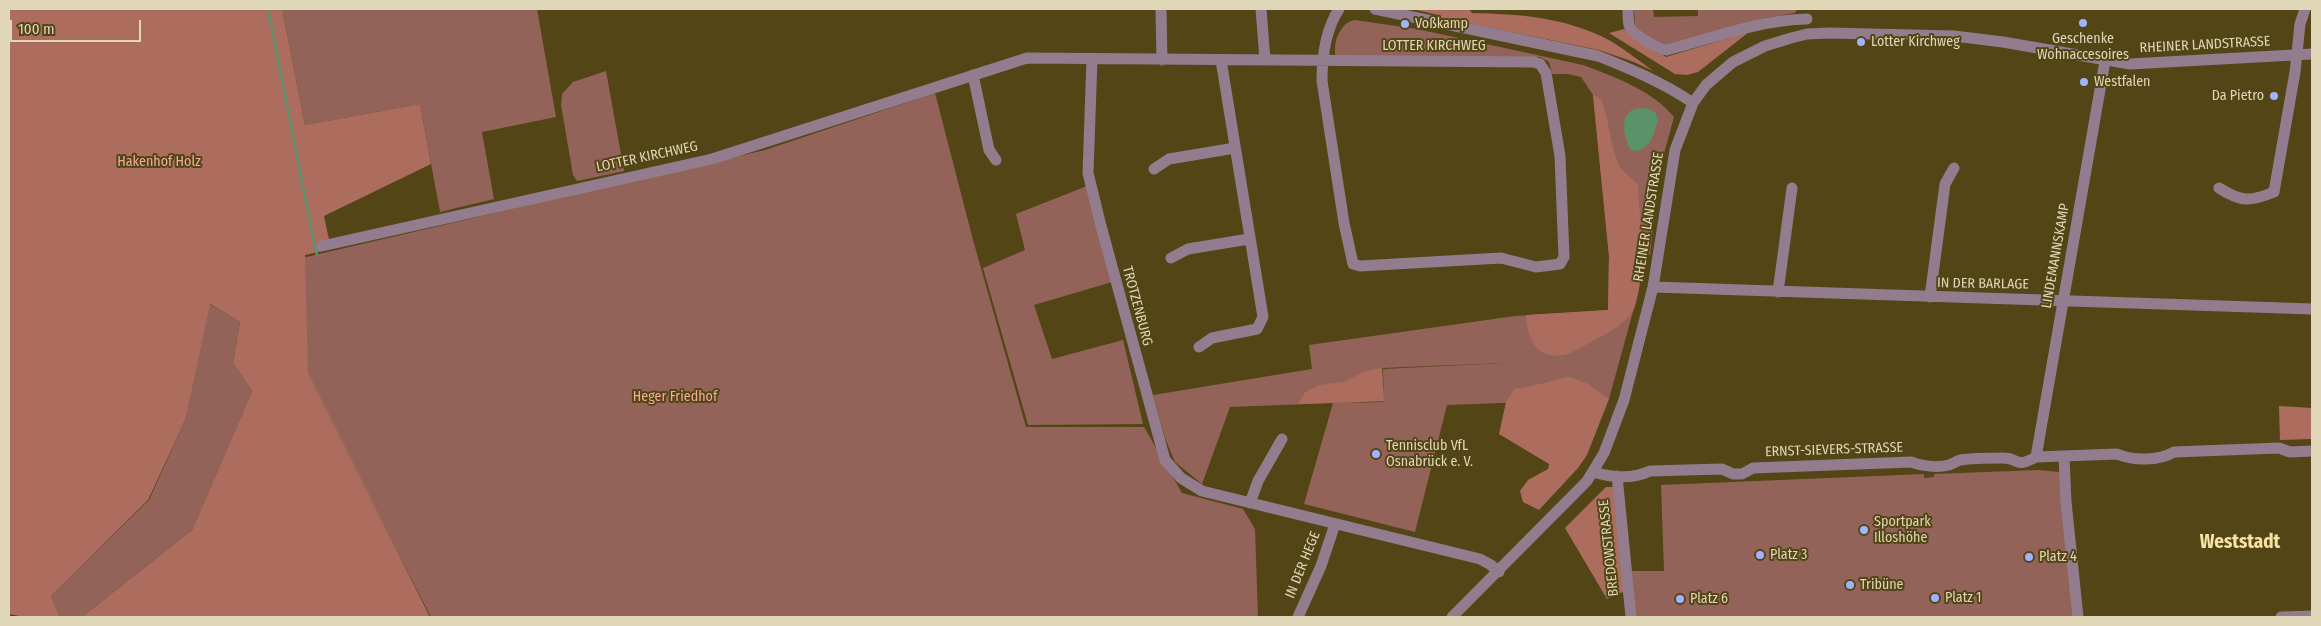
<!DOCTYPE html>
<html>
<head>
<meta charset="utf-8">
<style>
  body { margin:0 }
  #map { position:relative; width:2321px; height:626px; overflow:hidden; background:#534516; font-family:"Fira Sans Condensed",sans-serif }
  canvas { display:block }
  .frame { position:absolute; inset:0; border:10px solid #e0d6b8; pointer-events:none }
  .scale { position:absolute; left:10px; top:20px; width:131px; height:22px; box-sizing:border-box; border:2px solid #e0d6b8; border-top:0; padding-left:6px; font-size:15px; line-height:18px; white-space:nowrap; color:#e0d6b8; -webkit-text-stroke:4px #534516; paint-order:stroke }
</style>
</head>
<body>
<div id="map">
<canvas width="2321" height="626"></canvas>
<div class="frame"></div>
<div class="scale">100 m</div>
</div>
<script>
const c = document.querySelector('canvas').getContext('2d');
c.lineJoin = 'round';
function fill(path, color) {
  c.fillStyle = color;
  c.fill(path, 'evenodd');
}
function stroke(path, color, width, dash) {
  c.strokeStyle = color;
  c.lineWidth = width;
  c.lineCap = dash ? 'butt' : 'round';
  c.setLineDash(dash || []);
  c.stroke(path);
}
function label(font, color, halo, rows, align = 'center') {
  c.font = font + ' "Fira Sans Condensed",sans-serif';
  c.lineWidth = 4;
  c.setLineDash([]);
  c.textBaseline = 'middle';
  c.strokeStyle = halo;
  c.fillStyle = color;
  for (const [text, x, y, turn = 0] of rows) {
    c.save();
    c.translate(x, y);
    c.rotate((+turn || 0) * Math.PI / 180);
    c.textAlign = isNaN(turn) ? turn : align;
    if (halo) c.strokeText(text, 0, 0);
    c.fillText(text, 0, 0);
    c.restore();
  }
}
const green = new Path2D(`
  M282,9H537L556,117L482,132L494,199L440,212L420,104L305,125Z
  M1634,9H1653L1654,17L1698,16V9H1797L1795,13L1765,18L1660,47L1635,30Z
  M1355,20L1417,29L1583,65C1615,77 1653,91 1674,117L1660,168L1650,254L1642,262L1634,308L1609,399L1447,405L1415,532L1304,504L1333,403L1230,407L1202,484L1175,462L1165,438L1153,395L1312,369L1309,345L1515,316L1608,310L1609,256L1593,95L1581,77L1568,74H1552L1549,62L1540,57H1336C1332,44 1340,22 1355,20ZM1504,363L1383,369L1384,402L1340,403L1384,401L1382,368Z
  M606,71L624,171L577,181L573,175L561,105L562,94L573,82Z
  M935,93L973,240L1026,427H1144L1182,493L1243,509L1255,529L1258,617H431L305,372L302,258L765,150Z
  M1087,186L1112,282L1034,305L1052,359L1123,340L1143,424L1028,425L983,268L1025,250L1016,214Z
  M209,304L240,322L233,363L252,391L192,530L82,617H60L51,596L149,500L186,418Z
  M2038,470L2060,472L2074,617H1636L1630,571H1664L1661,485L1924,474V478L1934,477V474Z`);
const forest = new Path2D(`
  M9,9H282L305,125L420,104L431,164L324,216L331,249L305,255L308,373L430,617H82L192,530L252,391L233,363L240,322L210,304L186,418L148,500L51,596L60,617H25L9,614Z
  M1412,9H1469L1472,13C1518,14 1563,17 1605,38C1622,47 1637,59 1653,71L1634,62L1599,50L1438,17V15Z
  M1624,29L1666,57L1749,32L1698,72L1687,75L1675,74L1609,33Z
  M1593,95L1601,99C1610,120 1609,145 1619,165C1623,174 1632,177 1638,185C1640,225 1647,268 1635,306C1630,322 1605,335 1591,342C1584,345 1576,351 1568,354C1538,362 1527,340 1526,315L1608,310L1609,256Z
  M1382,368L1384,401L1298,404L1305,392L1319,385L1343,382L1366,371Z
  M1570,377L1588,384L1609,399L1587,455L1578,468L1539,510L1523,502L1520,491L1528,480L1548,469L1549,464L1499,434L1506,402L1514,389C1534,387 1551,380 1570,377Z
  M2279,406L2312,408V439L2280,440Z
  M1606,487H1615L1625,591L1607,599L1565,528Z`);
const water = new Path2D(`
  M1647,108L1655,112L1658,120C1653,135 1651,151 1632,151C1624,140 1618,114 1635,109C1638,108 1644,109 1647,108Z`);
const stream = new Path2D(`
  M268,9L315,247
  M315,247L317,255`);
const minor = new Path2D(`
  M1161,9L1162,60
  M1261,9L1265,60
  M1375,9L1598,56C1631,69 1664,83 1693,103
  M1628,9C1628,14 1628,20 1629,25C1631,34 1659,50 1667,50C1713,38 1759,20 1807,19
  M1092,59L1088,173L1101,226L1165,460L1181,478L1202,491L1480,559L1491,565L1499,572
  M973,75L989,150L996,160
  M1154,169L1169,159L1235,148
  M2219,188C2241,202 2250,202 2274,192L2295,72L2300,24L2305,9
  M322,246L712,159L1027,58L1534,62L1540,64L1546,73L1560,156L1564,257L1560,264L1536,267L1501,258L1360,266L1353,264L1344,223L1322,81C1322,57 1326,29 1339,9
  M1171,258L1188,249L1249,239
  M1653,287L2312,309
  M1778,292L1792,188
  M1930,297L1945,184L1954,168
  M1199,347L1212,338L1257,329L1263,317L1221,60
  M2064,456L2066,502L2078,617
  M2036,457L2105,61
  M1594,472C1612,478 1633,479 1650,471L1722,469L1733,474H1742L1753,468L1911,462C1922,466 1937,468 1949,465C1953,464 1956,461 1960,460C1974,458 1989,458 2003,458C2020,458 2014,469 2036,457L2117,454C2133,461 2159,461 2174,452L2279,448L2290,452L2312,451
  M1617,476L1631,617
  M1250,503L1258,481L1282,439
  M1298,617L1321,566L1335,524
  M1452,617L1587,481L1604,453L1624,400L1653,287L1675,150L1693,103L1706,85L1733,62L1765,46L1791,38L1807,34L1830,33L1954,36L2003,42L2130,64L2312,54
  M2281,617L2312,616`);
const markers = [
  [2083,23,5,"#a0b3fd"],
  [1405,24,5,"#a0b3fd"],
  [1861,42,5,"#a0b3fd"],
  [2084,82,5,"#a0b3fd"],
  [2274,96,5,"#a0b3fd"],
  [1376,454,5,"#a0b3fd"],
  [1864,530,5,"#a0b3fd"],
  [1760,555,5,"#a0b3fd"],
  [2029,557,5,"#a0b3fd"],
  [1850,585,5,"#a0b3fd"],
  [1935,598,5,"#a0b3fd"],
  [1680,599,5,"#a0b3fd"]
];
const poiNames = [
  ["Voßkamp",1415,24],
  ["Geschenke",2083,39,"center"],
  ["Wohnaccesoires",2083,55,"center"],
  ["Lotter Kirchweg",1871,42],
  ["Westfalen",2094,82],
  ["Da Pietro",2264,96,"right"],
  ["Tennisclub VfL",1386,446],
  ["Osnabrück e. V.",1386,462],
  ["Sportpark",1874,522],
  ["Illoshöhe",1874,538],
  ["Platz 3",1770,555],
  ["Platz 4",2039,557],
  ["Tribüne",1860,585],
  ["Platz 1",1945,598],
  ["Platz 6",1690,599]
];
const streetNames = [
  ["RHEINER LANDSTRASSE",2205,45,-3],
  ["LOTTER KIRCHWEG",1434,46],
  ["LOTTER KIRCHWEG",647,157,-12],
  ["RHEINER LANDSTRASSE",1649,217,-81],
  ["LINDEMANNSKAMP",2056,256,-80],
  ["IN DER BARLAGE",1983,284,1],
  ["TROTZENBURG",1137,306,75],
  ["ERNST-SIEVERS-STRASSE",1834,450,-2],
  ["BREDOWSTRASSE",1609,548,-96],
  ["IN DER HEGE",1303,565,-68]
];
const parkNames = [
  ["Hakenhof Holz",159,162],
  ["Heger Friedhof",675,397]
];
const districtNames = [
  ["Weststadt",2240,543]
];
fill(green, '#936359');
fill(forest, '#ac6d5f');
fill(water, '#5a926a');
stroke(stream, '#5a926a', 2.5);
stroke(minor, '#927c8e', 11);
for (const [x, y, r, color] of markers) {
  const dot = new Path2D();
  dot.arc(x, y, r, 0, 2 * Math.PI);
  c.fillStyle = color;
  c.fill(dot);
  stroke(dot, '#534516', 2);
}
label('14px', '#e0d6b8', '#534516', poiNames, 'left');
label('14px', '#e0d6b8', '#534516', streetNames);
label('14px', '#f4aa9a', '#534516', parkNames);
label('bold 19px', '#f8e3a4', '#534516', districtNames);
</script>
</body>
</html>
